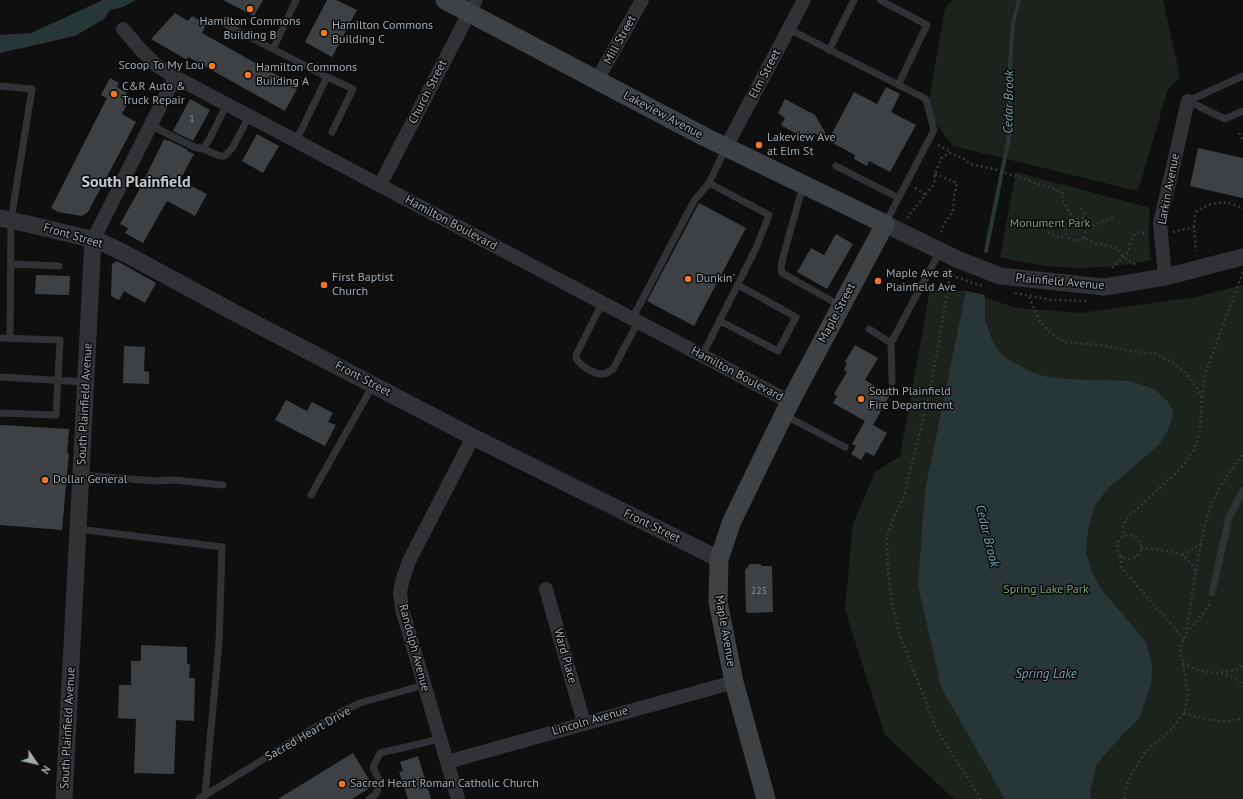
<!DOCTYPE html>
<html>
<head>
<meta charset="utf-8">
<style>
  body { margin:0 }
  #map { position:relative; width:1243px; height:799px; overflow:hidden; background:#0f0f10; font-family:"PT Sans",sans-serif }
  canvas { display:block }
  .north { position:absolute; left:16px; top:743px; width:40px; height:40px; -webkit-text-stroke:3px #0a0a0b; paint-order:stroke; rotate:124deg; font-size:11px; font-weight:700; line-height:16px; text-align:center; color:#a0aab1 }
  .north::after { content:''; display:block; margin:auto; width:14px; height:18px; background:#a0aab1; clip-path:polygon(50% 0,100% 100%,50% 72%,0 100%) }
</style>
</head>
<body>
<div id="map">
<canvas width="1243" height="799"></canvas>
<div class="north">N</div>
</div>
<script>
const c = document.querySelector('canvas').getContext('2d');
c.lineJoin = 'round';
function fill(path, color) {
  c.fillStyle = color;
  c.fill(path, 'evenodd');
}
function stroke(path, color, width, dash) {
  c.strokeStyle = color;
  c.lineWidth = width;
  c.lineCap = dash ? 'butt' : 'round';
  c.setLineDash(dash || []);
  c.stroke(path);
}
function label(font, color, halo, rows, align = 'center') {
  c.font = font + ' "PT Sans",sans-serif';
  c.lineWidth = 3;
  c.setLineDash([]);
  c.textBaseline = 'middle';
  c.strokeStyle = halo;
  c.fillStyle = color;
  for (const [text, x, y, turn = 0] of rows) {
    c.save();
    c.translate(x, y);
    c.rotate((+turn || 0) * Math.PI / 180);
    c.textAlign = isNaN(turn) ? turn : align;
    if (halo) c.strokeText(text, 0, 0);
    c.fillText(text, 0, 0);
    c.restore();
  }
}
const green = new Path2D(`
  M952,0H1163L1180,77L1168,89L1138,191L953,146L927,111L945,9Z
  M1016,172L1150,208L1148,236L1151,260C1139,262 1127,265 1114,266C1076,270 1037,267 1000,257Z
  M1243,285V799H954L885,735L845,610L853,524L875,472L900,456L930,289L966,291L1016,308L1081,313L1196,297Z`);
const water = new Path2D(`
  M103,0H135L123,7L110,10L104,19L75,36L0,53V35L31,33Z
  M966,291L985,295V320L992,340L999,351L1007,359L1032,372L1047,377L1067,379L1130,381L1154,389L1168,402L1173,412L1172,419L1167,432L1159,445L1107,489L1094,507L1088,530L1086,552L1092,573L1102,590L1146,642L1152,665L1151,684L1139,719L1122,735L1097,764L1090,792L1091,799H1005L941,687L918,585L925,491Z`);
const stream = new Path2D(`
  M986,251L1010,132L1009,79L1013,23L1019,0`);
const building = new Path2D(`
  M223,0H263L254,16Z
  M327,0H336L357,10L332,57L305,42Z
  M175,13L188,21L192,16L206,24L202,33L298,87L285,111L188,57L187,60L151,39Z
  M110,78L119,83L117,87L126,92L129,101L122,114L136,122L88,212L82,216L58,212L51,208L107,98L101,95Z
  M886,87L900,94L891,112L916,125L890,172L869,161L867,166L854,159L855,155L814,133L810,142L781,125L785,118L778,113L785,99L815,115L829,139L854,92L877,104Z
  M190,99L210,110L193,141L173,131Z
  M257,134L279,146L263,173L242,161Z
  M164,139L167,141L168,140L188,150L187,151L194,154L180,180L207,194L195,216L167,201L143,243L125,233L128,228L120,224L138,192Z
  M1198,148L1243,158V198L1190,186Z
  M699,203L746,228L694,326L647,301Z
  M836,234L853,244L827,289L797,272L811,248L824,255Z
  M117,261L156,283L145,303L124,291L119,300L111,296L112,264Z
  M36,275L70,276L69,295L35,294Z
  M855,345L878,358L865,380L890,395L873,425L887,433L874,456L866,452L861,460L851,454L856,446L852,444L865,421L833,403L837,396L834,394L847,372L844,370L847,363L845,362Z
  M124,346L145,347L144,371L149,372V384L123,383Z
  M286,400L307,411L312,402L333,413L328,422L336,425L325,446L275,420Z
  M0,425L69,429L67,453H69L62,530L0,525Z
  M750,564H761V566H772L773,612L748,613V612H746L745,570Z
  M141,645L187,647V664H190L189,678H195L194,721L176,720L174,774L134,773L136,719L118,718L119,685H131V661H141Z
  M353,753L373,786L352,799H278Z
  M418,756L431,799H408L399,772L403,771L400,762Z`);
const path = new Path2D(`
  M1239,133L1243,140
  M938,145L949,151L950,153
  M935,174L957,183L954,197L953,212L943,225L941,235
  M915,188L926,195
  M1081,208L1084,214L1083,219
  M907,218L934,184L935,174L942,157L950,153L963,158L970,164L994,169L1059,191L1064,194L1062,200L1073,218
  M1194,227L1196,212C1211,201 1227,199 1243,209
  M1088,228L1114,217
  M1048,232L1059,238L1066,235
  M1173,232L1194,227L1196,251
  M1084,238L1088,228L1083,219L1073,218L1065,224L1066,235L1074,241L1084,238L1097,244L1115,247L1124,257L1136,265
  M1112,268L1128,252L1133,236L1138,232L1148,234
  M1015,293L1052,300L1089,301
  M1029,297L1039,320L1050,333L1064,342L1101,345L1130,351L1156,354L1175,364L1185,372L1198,389L1202,398L1200,431L1194,450L1181,468L1125,520L1123,526L1124,536
  M1202,397L1205,374L1243,272
  M1117 547a12 12 0 1 1 24 0a12 12 0 1 1-24 0Z
  M1141,548C1164,551 1184,548 1196,571L1186,633
  M1182,554L1190,551L1202,543
  M1121,556V567L1184,639
  M1196,571C1200,547 1204,521 1214,499C1221,483 1232,468 1243,455
  M1183,663C1189,666 1196,670 1203,671C1217,674 1236,673 1243,687
  M1221,672C1229,672 1236,670 1243,665
  M1184,713C1203,719 1224,725 1243,718
  M981,799L936,728L901,638L893,608L888,572L887,537L893,519L904,496L928,399L937,353L950,275L982,286
  M1124,799L1128,780L1145,752L1170,731L1184,713L1188,695L1180,647L1186,634L1209,606L1210,601`);
const service = new Path2D(`
  M880,0L927,25L898,85
  M221,22L327,77L296,141
  M789,29L926,99L934,130L885,224
  M273,49L296,0
  M829,50L854,0
  M1243,76L1188,101L1225,119L1243,111
  M327,77L353,89L332,132
  M0,86L32,89L11,220L10,339
  M150,125L194,147L203,149L209,140L227,104
  M203,149L220,156H225L233,147L249,116
  M836,166L899,198
  M804,187L801,193L783,257L781,267L782,273L841,306
  M11,264L59,266
  M602,303L577,353L576,358C580,366 595,375 604,374C607,373 610,371 613,369L638,322
  M632,319L694,201L709,183
  M720,321L778,351L796,317L738,285
  M869,329L891,343L940,251
  M0,338L60,340L56,415L0,413
  M891,343L892,382
  M702,356L756,248L769,215L709,183L726,147
  M0,377L86,382
  M784,415L845,447
  M81,475L155,481L174,480L223,485
  M311,495L373,385
  M78,529L222,547L219,643L205,795
  M1212,593L1229,517L1243,491
  M199,799L337,714L360,703L424,685
  M369,799L376,794L380,782L373,767L380,753L440,739`);
const minor = new Path2D(`
  M123,29L140,49L156,65L175,77L790,402
  M597,80L642,0
  M726,147L804,0
  M380,185L476,0
  M93,240L175,77
  M1165,277L1160,223L1188,101
  M546,589L584,723
  M447,762L734,682
  M458,799L402,609L400,592L403,578L409,561L473,437`);
const tertiary = new Path2D(`
  M0,218L28,224L99,241L126,254L235,313L473,437L719,559
  M885,224L959,260L1000,276L1104,287L1165,277L1243,257
  M64,799L93,240`);
const secondary = new Path2D(`
  M445,0L703,136L885,224L790,402L732,521L719,559L718,602L734,682L766,799`);
const markers = [
  [250,9,4,"#f07727"],
  [324,33,4,"#f07727"],
  [212,66,4,"#f07727"],
  [248,75,4,"#f07727"],
  [114,94,4,"#f07727"],
  [759,145,4,"#f07727"],
  [688,279,4,"#f07727"],
  [878,281,4,"#f07727"],
  [324,285,4,"#f07727"],
  [861,399,4,"#f07727"],
  [45,480,4,"#f07727"],
  [342,784,4,"#f07727"]
];
const numberNames = [
  ["1",192,119],
  ["225",759,591]
];
const poiNames = [
  ["Hamilton Commons",250,22,"center"],
  ["Building B",250,36,"center"],
  ["Hamilton Commons",332,26],
  ["Building C",332,40],
  ["Scoop To My Lou",204,66,"right"],
  ["Hamilton Commons",256,68],
  ["Building A",256,82],
  ["C&R Auto &",122,87],
  ["Truck Repair",122,101],
  ["Lakeview Ave",767,138],
  ["at Elm St",767,152],
  ["Maple Ave at",886,274],
  ["Plainfield Ave",886,288],
  ["First Baptist",332,278],
  ["Church",332,292],
  ["Dunkin'",696,279],
  ["South Plainfield",869,392],
  ["Fire Department",869,406],
  ["Dollar General",53,480],
  ["Sacred Heart Roman Catholic Church",350,784]
];
const streetNames = [
  ["Mill Street",620,40,-61],
  ["Elm Street",765,74,-62],
  ["Church Street",428,92,-63],
  ["Lakeview Avenue",663,115,28],
  ["Larkin Avenue",1169,189,-79],
  ["Hamilton Boulevard",451,223,28],
  ["Front Street",73,236,16],
  ["Plainfield Avenue",1060,282,5],
  ["Maple Street",837,313,-62],
  ["Hamilton Boulevard",737,374,28],
  ["Front Street",363,379,28],
  ["South Plainfield Avenue",85,404,-87],
  ["Front Street",652,526,26],
  ["Maple Avenue",725,631,80],
  ["Randolph Avenue",414,648,75],
  ["Ward Place",565,656,74],
  ["Lincoln Avenue",590,721,-16],
  ["South Plainfield Avenue",68,728,-87],
  ["Sacred Heart Drive",308,734,-30]
];
const parkNames = [
  ["Monument Park",1050,224],
  ["Spring Lake Park",1046,590]
];
const waterNames = [
  ["Cedar Brook",1009,102,-89],
  ["Cedar Brook",987,536,76],
  ["Spring Lake",1046,674]
];
const districtNames = [
  ["South Plainfield",136,182]
];
fill(green, '#1c231c');
fill(water, '#293638');
stroke(stream, '#293638', 4);
fill(building, '#3e4143');
stroke(path, '#36393c', 2.5, [2, 3]);
stroke(service, '#303235', 7);
stroke(minor, '#303235', 14);
stroke(tertiary, '#303235', 17);
stroke(secondary, '#3e4245', 19);
for (const [x, y, r, color] of markers) {
  const dot = new Path2D();
  dot.arc(x, y, r, 0, 2 * Math.PI);
  c.fillStyle = color;
  c.fill(dot);
  stroke(dot, '#0a0a0b', 1.5);
}
label('10px', '#889096', null, numberNames);
label('12px', '#a0aab1', '#0a0a0b', poiNames, 'left');
label('12px', '#a0aab1', '#0a0a0b', streetNames);
label('12px', '#7e9d77', '#0a0a0b', parkNames);
label('italic 13px', '#76a2ad', '#0a0a0b', waterNames);
label('bold 16px', '#c1c8cd', '#0a0a0b', districtNames);
</script>
</body>
</html>
